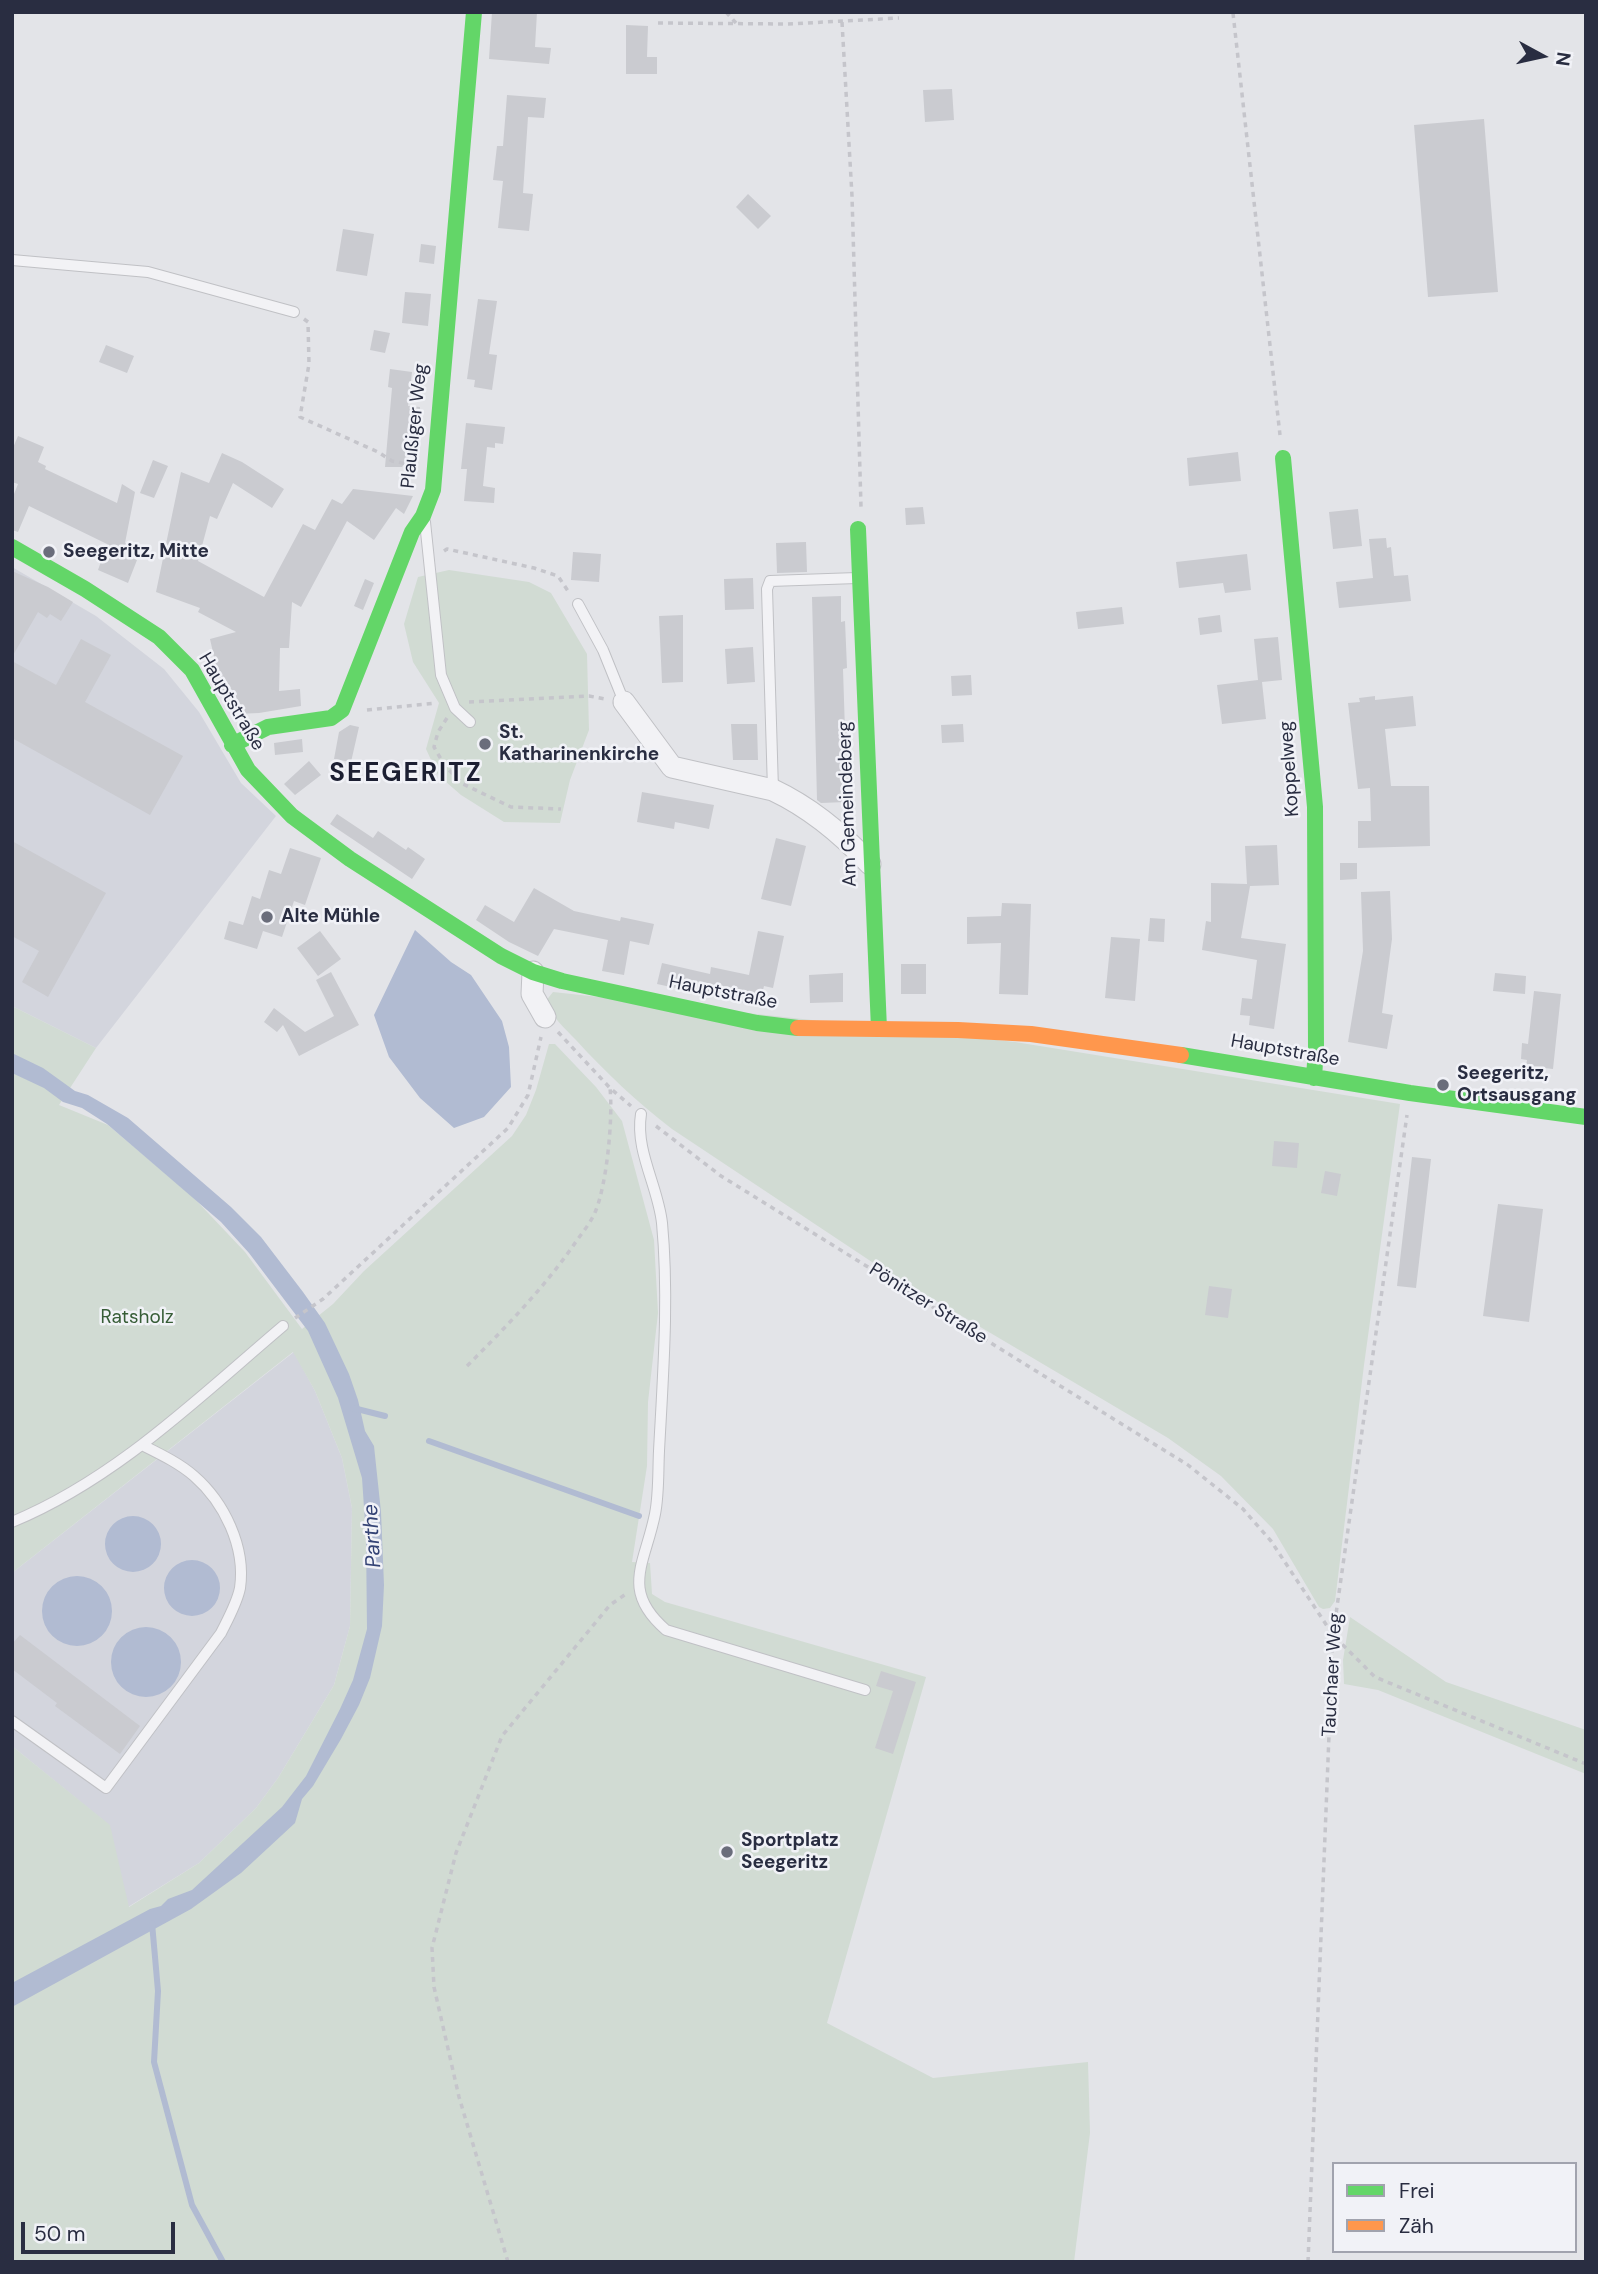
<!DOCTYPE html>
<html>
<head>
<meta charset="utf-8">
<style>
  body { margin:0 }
  #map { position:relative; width:1598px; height:2274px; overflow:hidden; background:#e3e4e8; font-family:"DM Sans",sans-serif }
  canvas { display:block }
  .frame { position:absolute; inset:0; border:14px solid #292d41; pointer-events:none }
  .legend { position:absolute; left:1332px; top:2162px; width:245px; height:91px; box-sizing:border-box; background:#f1f2f7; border:2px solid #a1a3ae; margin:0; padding:9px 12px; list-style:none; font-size:21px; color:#292d41 }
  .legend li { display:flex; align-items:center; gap:14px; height:35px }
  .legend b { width:35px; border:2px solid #a1a3ae }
  .north { position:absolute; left:1507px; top:21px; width:70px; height:70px; -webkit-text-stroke:5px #f1f2f7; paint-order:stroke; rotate:98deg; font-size:19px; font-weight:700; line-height:28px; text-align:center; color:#292d41 }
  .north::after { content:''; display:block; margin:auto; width:24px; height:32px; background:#292d41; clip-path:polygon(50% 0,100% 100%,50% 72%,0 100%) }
  .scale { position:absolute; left:21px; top:2222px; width:154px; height:32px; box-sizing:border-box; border:4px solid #292d41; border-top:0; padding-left:9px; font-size:21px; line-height:24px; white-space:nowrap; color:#292d41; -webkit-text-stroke:5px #f1f2f7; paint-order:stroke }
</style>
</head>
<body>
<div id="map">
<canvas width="1598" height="2274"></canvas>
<div class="frame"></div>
<ul class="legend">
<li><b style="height:9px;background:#63d668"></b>Frei</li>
<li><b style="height:9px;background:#ff974d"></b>Zäh</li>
</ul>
<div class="north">N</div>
<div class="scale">50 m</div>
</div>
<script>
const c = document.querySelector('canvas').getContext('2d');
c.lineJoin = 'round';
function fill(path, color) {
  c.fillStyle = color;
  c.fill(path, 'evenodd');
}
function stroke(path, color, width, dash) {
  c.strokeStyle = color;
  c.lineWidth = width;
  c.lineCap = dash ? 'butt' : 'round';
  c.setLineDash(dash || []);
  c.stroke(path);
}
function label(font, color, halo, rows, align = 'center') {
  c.font = font + ' "DM Sans",sans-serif';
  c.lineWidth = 5;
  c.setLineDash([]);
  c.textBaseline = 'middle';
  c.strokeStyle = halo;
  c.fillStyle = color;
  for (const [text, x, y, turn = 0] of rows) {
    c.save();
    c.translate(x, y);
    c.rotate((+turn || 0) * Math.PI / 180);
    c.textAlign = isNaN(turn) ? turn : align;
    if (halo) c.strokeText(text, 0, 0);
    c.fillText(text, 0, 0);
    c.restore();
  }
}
const built = new Path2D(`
  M12,567L96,616L164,669L199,712L241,783L276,816L96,1048L12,1006Z
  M294,1352L315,1391L342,1458L352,1508L350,1626L334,1685L278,1778L256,1808L199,1863L128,1907L109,1825L12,1746V1573Z`);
const green = new Path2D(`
  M449,570L529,582L551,593L587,654L589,730L570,780L560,823L504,822L461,795L438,775L426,749L439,703L413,662L404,624L418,577Z
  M553,992L1015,1042L1400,1104L1364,1365L1335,1601L1330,1608L1323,1609L1319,1607L1273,1529L1221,1476L1168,1438L884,1270L672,1129C637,1102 605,1072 576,1040C564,1028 553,1017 545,1002Z
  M12,1006L96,1048L59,1105L108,1125L192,1196L245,1252L302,1329L333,1304L364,1271L512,1136L526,1115L536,1090L549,1044H555L596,1087L622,1121L654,1240L658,1313L648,1402L647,1466L632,1562L650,1563L652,1594L665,1602L926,1677L827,2023L933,2078L1088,2062L1090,2133L1074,2262H12V1746L110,1825L129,1907L199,1863L256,1808L278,1778L334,1685L350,1626L352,1508L342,1458L315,1391L293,1352L12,1573Z
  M1350,1617L1446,1682L1586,1730V1774L1378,1690L1344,1684L1343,1660Z`);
const water = new Path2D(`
  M415,930L451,962L471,975L502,1021L509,1047L511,1087L484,1117L454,1128L420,1098L389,1057L374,1015Z
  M12,1053L43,1068L75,1091L88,1095L128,1118L231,1207L261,1237L303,1292L325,1323L349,1374L358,1400L365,1431L374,1446L381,1512L384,1585L382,1626L370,1678L359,1705L341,1739L313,1786L302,1799L295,1823L241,1873L191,1909L12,2007V1983L150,1909L161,1906L168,1899L192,1890L282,1807L306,1776L340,1709L353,1680L367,1629L366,1537L362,1478L338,1398L308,1331L249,1253L221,1222L107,1124L82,1108L63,1102L44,1088L12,1073Z
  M105 1544a28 28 0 1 1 56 0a28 28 0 1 1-56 0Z
  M164 1588a28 28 0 1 1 56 0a28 28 0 1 1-56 0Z
  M42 1611a35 35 0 1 1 70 0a35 35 0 1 1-70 0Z
  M111 1662a35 35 0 1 1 70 0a35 35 0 1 1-70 0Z`);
const stream = new Path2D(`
  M353,1408L385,1416
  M429,1441L639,1516
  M152,1923L158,1991L154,2062L192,2205L223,2262`);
const building = new Path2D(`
  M492,12H537L535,47L551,48L549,64L489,59Z
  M626,25L648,26L647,57H657V74H626Z
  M952,89L954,120L925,122L923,90Z
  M507,95L546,98L544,118L528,117L523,193L533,194L529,231L498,228L503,181L493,180L497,146H503Z
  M1484,119L1498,292L1428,297L1414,125Z
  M748,194L771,216L758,229L736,207Z
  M343,229L374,234L367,276L336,271Z
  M421,244L436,246L434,264L419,262Z
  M405,292L431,294L428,326L402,323Z
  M478,299L497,301L489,354L497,355L492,390L474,387L475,380L467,379Z
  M374,330L390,333L385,353L370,350Z
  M106,345L134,356L127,373L99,362Z
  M390,369L412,372L408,406L420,407L416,453H412L402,467H385L392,388L388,387Z
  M466,423L505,427L503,444L495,443V448L487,447L483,486L495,488L494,503L464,501L467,469H461Z
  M18,436L44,447L38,462L46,466L45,469L117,503L122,484L135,492L125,543L133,547L129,557L137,560L128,583L98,570L107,544L29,506L18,532L12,530V499L18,484L12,482V450Z
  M1238,452L1241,481L1189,486L1187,458Z
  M222,453L242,462L284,489L272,508L233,483L217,519L210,516L198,561L264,597L303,524L315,530L332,499L342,504L353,489L413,496L404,514L396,508L374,540L347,521L301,607L292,602L289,648H280L279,691L300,689L301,706L259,713L236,714L221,688L210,639L236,632L198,612L200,608L156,592L181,472L209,483Z
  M153,460L168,466L154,498L140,493Z
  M923,507L925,524L906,525L905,508Z
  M1358,509L1362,546L1333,549L1329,512Z
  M1386,538L1387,548L1391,547L1394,576L1408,575L1411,601L1339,608L1336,582L1373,578L1369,539Z
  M806,542L807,572L777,573L776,543Z
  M573,552L601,554L599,582L571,580Z
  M1247,554L1251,590L1225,593L1223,583L1179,588L1176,562Z
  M12,571L48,587L73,602L61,621L50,614L47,618L38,612L12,657Z
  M753,578L754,609L725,610L724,579Z
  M365,579L374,583L363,610L354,606Z
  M841,596V622L845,621L847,668L843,669L845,731H848L849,754H845L846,802L821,803L817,800L812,597Z
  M1122,607L1124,624L1078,629L1076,612Z
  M683,615V682L662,683L659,616Z
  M1220,615L1222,632L1200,635L1198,618Z
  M1278,637L1282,680L1262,682L1266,719L1222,724L1217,685L1258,680L1254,639Z
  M81,639L111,655L85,702L183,756L150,815L12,738V661L56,685Z
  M753,647L755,682L727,684L725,649Z
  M971,675L972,695L952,696L951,676Z
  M1375,696V700L1413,696L1416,726L1385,729L1391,786H1429L1430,846L1358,848V821H1371L1370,788L1358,789L1348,703L1360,702L1359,698Z
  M731,724H757L758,760H733Z
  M963,724L964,742L942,743L941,725Z
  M350,725L359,727L351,762L334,759L339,732Z
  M302,739L303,752L275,755L274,743Z
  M309,761L321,775L295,795L284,784Z
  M642,792L714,805L709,829L675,822L674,829L637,822Z
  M337,814L373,838L378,831L406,850L408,847L425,859L412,879L330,824Z
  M776,838L806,846L791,906L761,899Z
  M12,841L106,893L48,997L22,982L39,951L12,936Z
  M1277,845L1279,885L1250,886L1241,938L1286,944L1274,1029L1249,1025L1250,1016L1240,1015L1242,998L1252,999L1257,960L1202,950L1206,921L1211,922V883L1247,884L1245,846Z
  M290,848L321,858L305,905L294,901L282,937L263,931L257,949L224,939L229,921L243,925L252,896L260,899L269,870L281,874Z
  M1340,863H1357V879L1340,880Z
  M534,888L574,911L620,921L621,917L654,924L649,945L630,941L624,975L602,971L608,940L554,929L538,956L509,942L476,920L485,905L514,922Z
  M1390,891L1392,939L1382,1013L1393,1015L1387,1049L1348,1042L1363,951L1361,892Z
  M1002,903L1031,904L1028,995L999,994L1001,943L967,944V917L1001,916Z
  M1150,918L1165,919L1164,942L1148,941Z
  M320,931L341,959L318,976L297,948Z
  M758,931L784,936L773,988L764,986L759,1006L657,984L662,963L710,974L711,967L749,975Z
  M1111,937L1140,939L1135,1001L1105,998Z
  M901,964H926V994H901Z
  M331,972L359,1025L299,1056L283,1025L277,1032L264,1022L274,1008L305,1032L334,1016L316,980Z
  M843,973V1002L810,1003L809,975Z
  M1495,973L1526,976L1525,994L1493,991Z
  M1534,991L1561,994L1553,1069L1526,1066L1527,1060L1521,1059L1522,1043L1528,1044Z
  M1274,1141L1299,1143L1297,1168L1272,1166Z
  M1412,1157L1431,1159L1416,1288L1397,1286Z
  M1325,1171L1341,1174L1337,1196L1321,1193Z
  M1498,1204L1543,1209L1529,1322L1483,1316Z
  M1209,1286L1232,1289L1228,1318L1205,1315Z
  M20,1635L140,1726L120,1754L55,1706L57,1703L12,1669V1644Z
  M881,1671L916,1682L893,1754L875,1748L893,1691L876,1686Z`);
const path = new Path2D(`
  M726,12L736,23
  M1233,13L1280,435
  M842,22L852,196L861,507
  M658,23L788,24L899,18
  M304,319L308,322L309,364L300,417L378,452L392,461L412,465
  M444,551L447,549L534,568L558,576L570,594
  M469,702L589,696L605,699
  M367,710L436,703
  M447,718L438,732L434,747L445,766L463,784L511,807L561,809
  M558,1032L610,1088L631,1106
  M656,1126L721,1176L1188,1465L1243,1509L1271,1541L1333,1635L1375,1677L1586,1764
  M295,1318L323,1299L508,1128L528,1095L541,1037
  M467,1366C505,1328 542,1290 573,1246C581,1234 591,1223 596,1210C607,1182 613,1118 610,1088
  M508,2262L459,2097L434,1987L432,1948L456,1853L502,1736L610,1605L626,1594
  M1308,2262L1333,1635L1407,1115`);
const lane = new Path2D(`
  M12,260L148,272L294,312
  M425,522L441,675L455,708L470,722
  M578,604L603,650L624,702
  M773,790L767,589L770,581L857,578
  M641,1114C635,1151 658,1186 662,1223C669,1298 663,1375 659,1451C658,1471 659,1494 655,1514C645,1564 620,1590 666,1630L865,1690
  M12,1522C116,1479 198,1398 283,1326
  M12,1721L106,1788L221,1633C228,1619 237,1603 240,1588C246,1547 224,1502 194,1476C179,1463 160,1454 142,1445`);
const street = new Path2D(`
  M624,702L672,767L773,790C809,807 843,835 870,864
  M533,972L532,994L545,1017`);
const fast = new Path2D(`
  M1283,458L1315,807L1316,1047L1314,1078
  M858,529L879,1029
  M12,547L85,589L159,637L192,670L248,770L292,816L350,859L501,956L533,972L562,981L757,1023L798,1028
  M232,745L268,727L331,718L342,710L412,532L423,516L433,490L474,12
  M1181,1055L1410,1093L1586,1117`);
const slow = new Path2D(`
  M798,1028L958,1030L1031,1034L1181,1055`);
const markers = [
  [49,552,7,"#6a6d7b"],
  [485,744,7,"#6a6d7b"],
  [267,917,7,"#6a6d7b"],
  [1443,1085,7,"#6a6d7b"],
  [727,1852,7,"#6a6d7b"]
];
const streetNames = [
  ["Plaußiger Weg",415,426,-84],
  ["Hauptstraße",231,702,59],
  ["Koppelweg",1290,769,-94],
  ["Am Gemeindeberg",848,804,-92],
  ["Hauptstraße",723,993,11],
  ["Hauptstraße",1285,1051,10],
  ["Pönitzer Straße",928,1304,32],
  ["Tauchaer Weg",1333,1675,-87]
];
const poiNames = [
  ["Seegeritz, Mitte",63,552],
  ["St.",499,733],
  ["Katharinenkirche",499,755],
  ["Alte Mühle",281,917],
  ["Seegeritz,",1457,1074],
  ["Ortsausgang",1457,1096],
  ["Sportplatz",741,1841],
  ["Seegeritz",741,1863]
];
const parkNames = [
  ["Ratsholz",137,1318]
];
const waterNames = [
  ["Parthe",373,1536,-93]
];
const districtNames = [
  ["SEEGERITZ",406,774]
];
fill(built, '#d3d5dd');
fill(green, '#d1dbd3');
fill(water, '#b1bbd2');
stroke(stream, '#b1bbd2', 6);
fill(building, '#cacbd0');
stroke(lane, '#c0c1c5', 12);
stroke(street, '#c0c1c5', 23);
stroke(path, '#c5c5cb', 3.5, [5, 5]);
stroke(lane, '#f2f2f5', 10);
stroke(street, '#f2f2f5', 21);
stroke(fast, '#63d668', 16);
stroke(slow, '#ff974d', 16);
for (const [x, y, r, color] of markers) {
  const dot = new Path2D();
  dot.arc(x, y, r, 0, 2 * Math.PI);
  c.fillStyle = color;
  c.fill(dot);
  stroke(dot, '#f1f2f7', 2.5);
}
label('19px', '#292d41', '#f1f2f7', streetNames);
label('bold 19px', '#292d41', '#f1f2f7', poiNames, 'left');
label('19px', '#375d37', '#f1f2f7', parkNames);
label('italic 21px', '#344375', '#f1f2f7', waterNames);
c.letterSpacing = '2px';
label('bold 26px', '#1c1f32', '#f1f2f7', districtNames);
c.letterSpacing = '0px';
</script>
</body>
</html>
